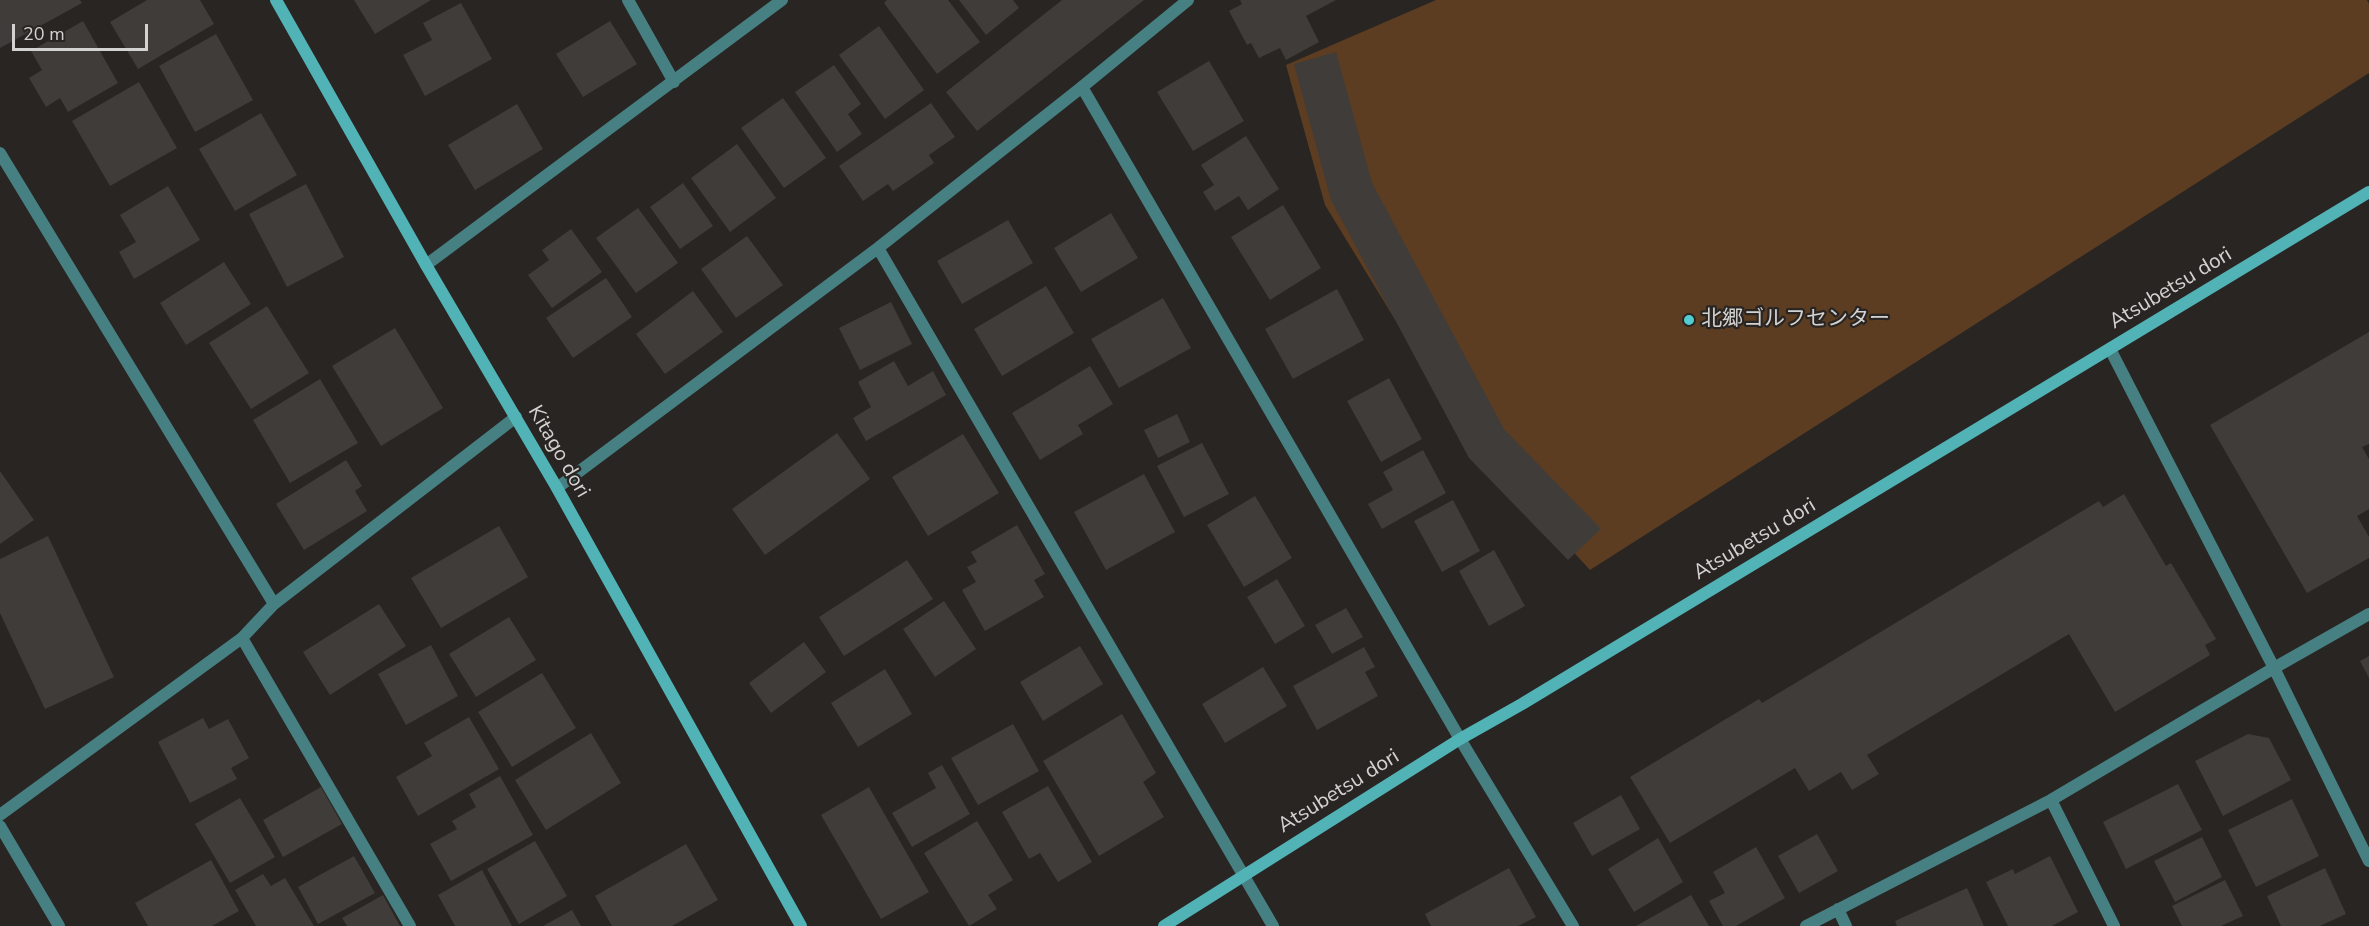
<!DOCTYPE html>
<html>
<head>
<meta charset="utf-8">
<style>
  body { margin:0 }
  #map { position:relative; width:2369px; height:926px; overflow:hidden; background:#292523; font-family:"Nunito Sans",sans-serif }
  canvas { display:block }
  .scale { position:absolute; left:12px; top:24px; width:136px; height:27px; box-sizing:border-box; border:3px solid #d4d2d0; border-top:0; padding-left:8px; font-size:18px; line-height:21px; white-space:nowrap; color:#d4d2d0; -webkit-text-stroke:4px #292523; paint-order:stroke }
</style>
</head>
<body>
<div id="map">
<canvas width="2369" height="926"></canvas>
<div class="scale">20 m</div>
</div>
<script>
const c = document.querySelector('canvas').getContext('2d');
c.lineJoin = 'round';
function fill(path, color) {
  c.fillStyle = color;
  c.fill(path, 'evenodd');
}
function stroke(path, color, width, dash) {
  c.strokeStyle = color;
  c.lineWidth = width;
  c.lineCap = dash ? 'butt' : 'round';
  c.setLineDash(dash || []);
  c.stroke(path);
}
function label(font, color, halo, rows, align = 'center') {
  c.font = font + ' "Nunito Sans","Noto Sans JP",sans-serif';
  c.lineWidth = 4.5;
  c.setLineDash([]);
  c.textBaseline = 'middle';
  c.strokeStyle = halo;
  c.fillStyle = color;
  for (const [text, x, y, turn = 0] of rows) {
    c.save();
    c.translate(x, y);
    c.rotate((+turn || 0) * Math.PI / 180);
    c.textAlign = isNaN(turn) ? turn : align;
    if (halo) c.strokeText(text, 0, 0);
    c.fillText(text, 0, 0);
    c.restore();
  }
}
const green = new Path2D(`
  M1436,0H2367L2369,4V73L1590,570L1465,434L1325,205L1286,65Z`);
const building = new Path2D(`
  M0,0H80L82,3L0,48Z
  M147,0H200L214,24L138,69L110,22Z
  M354,0H431L375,34Z
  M887,0H948L980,42L937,74L884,3Z
  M959,0H1013L1019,8L986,35Z
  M1062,0H1144L977,131L946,92Z
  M1240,0H1336L1306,16L1319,42L1286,60L1280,48L1259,58L1251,43L1247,45L1229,11L1242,4Z
  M461,3L492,59L425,96L403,55L432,40L423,23Z
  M83,21L118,83L68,112L60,98L46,107L29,78L42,70L31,51Z
  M610,21L637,64L583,97L556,54Z
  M879,26L924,90L885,119L839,55Z
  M216,34L253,100L195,132L159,66Z
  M1336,52L1372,183L1504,429L1601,529L1568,560L1469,458L1331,200L1294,64Z
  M1209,61L1244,121L1193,151L1157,92Z
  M834,65L861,104L848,114L862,134L837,152L795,92Z
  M139,82L177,148L110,186L72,121Z
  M783,98L826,158L784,188L741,128Z
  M931,103L955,137L929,155L934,163L893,191L888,184L863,201L839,166Z
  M517,104L543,149L475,190L448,145Z
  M261,113L297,175L235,211L199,149Z
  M1246,136L1279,189L1248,210L1239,196L1215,211L1203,192L1214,185L1201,165Z
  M737,144L776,198L730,232L691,178Z
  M683,183L713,226L680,249L650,207Z
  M306,184L344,257L287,287L249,214Z
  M168,186L200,240L134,279L119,252L136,242L120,215Z
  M1283,205L1321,268L1270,300L1231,237Z
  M638,208L678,263L636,293L596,238Z
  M1111,213L1138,258L1081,292L1054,248Z
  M1008,220L1033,263L962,304L937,261Z
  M571,229L602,272L552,308L528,275L549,260L542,250Z
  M747,236L783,285L736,318L701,269Z
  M224,262L251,304L186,345L160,303Z
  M606,278L632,317L573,358L546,318Z
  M1046,286L1074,333L1002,376L974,329Z
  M1337,289L1364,340L1293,379L1265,329Z
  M693,291L723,332L665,374L636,334Z
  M1163,298L1191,348L1119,388L1091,339Z
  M891,302L912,344L860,370L839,328Z
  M267,306L309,373L251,409L209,343Z
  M395,328L443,408L381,446L332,366Z
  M2369,332V444L2362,447L2369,459V509L2357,516L2369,537V558L2307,593L2210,425Z
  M894,361L908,386L933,371L946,395L866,441L853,418L871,407L858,382Z
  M1090,366L1113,404L1078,425L1083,434L1040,460L1012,413Z
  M1389,378L1422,439L1381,462L1347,401Z
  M320,379L358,443L290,483L253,420Z
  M1177,414L1190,442L1158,458L1144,430Z
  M837,433L870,479L765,555L732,509Z
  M963,434L999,493L928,536L892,477Z
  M1202,443L1229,494L1184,517L1157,466Z
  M1423,450L1446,493L1382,529L1368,504L1393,490L1383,472Z
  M346,460L362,486L355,491L367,511L304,550L276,504Z
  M0,471L34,520L0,544Z
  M1144,474L1175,532L1106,570L1074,512Z
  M2124,494L2166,566L2171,563L2216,639L2205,645L2210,655L2115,712L2069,634L1867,755L1879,774L1852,790L1841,772L1809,791L1795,768L1670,843L1630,777L1759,699L1762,703L2099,501L2103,507Z
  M1255,496L1292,558L1244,587L1207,525Z
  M1453,500L1480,551L1442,572L1414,521Z
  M1017,525L1045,574L1034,580L1044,597L985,631L962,590L976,582L967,567L977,562L971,552Z
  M499,526L528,577L441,628L411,578Z
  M48,536L114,677L45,709L0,613V559Z
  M1494,550L1525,606L1489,626L1459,571Z
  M907,560L933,599L844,656L819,617Z
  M1277,579L1305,626L1275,644L1247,597Z
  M944,601L976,649L935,677L903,629Z
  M379,604L406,646L330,695L303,652Z
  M1346,608L1363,637L1332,654L1315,625Z
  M509,617L536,660L476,697L449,654Z
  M804,642L826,672L771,713L749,683Z
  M431,645L458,696L406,725L378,674Z
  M1080,646L1103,684L1043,721L1020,682Z
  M1364,647L1375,667L1365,672L1378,696L1317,730L1293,686Z
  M2369,656V678L2360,661Z
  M1263,667L1287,706L1225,743L1202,704Z
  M885,669L912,714L858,747L831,703Z
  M542,673L576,728L512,767L478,712Z
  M1122,714L1156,773L1143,782L1164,817L1099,856L1043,761Z
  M469,717L499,769L418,816L396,777L432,756L424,743Z
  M203,718L209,729L228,719L249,758L231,768L237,779L190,803L158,742Z
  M1013,724L1039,771L978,805L951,758Z
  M591,733L621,783L546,830L515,780Z
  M2248,734L2269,738L2291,780L2223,816L2195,761Z
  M942,765L970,814L912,847L892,813L936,788L928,773Z
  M500,776L533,835L451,881L430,844L457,829L452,821L476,807L469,794Z
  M2178,784L2202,830L2126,869L2103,822Z
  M1048,786L1092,862L1058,882L1040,853L1029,859L1002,812Z
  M321,787L342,824L283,857L263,820Z
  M869,787L929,892L881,919L821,815Z
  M1621,795L1640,829L1592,856L1573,823Z
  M240,798L275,857L230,883L195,824Z
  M2292,799L2319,856L2256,887L2228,830Z
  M977,821L1013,880L988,895L997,909L969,926L924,853Z
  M1817,834L1838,871L1799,893L1778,856Z
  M2202,837L2222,877L2175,902L2154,861Z
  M1658,838L1683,882L1634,912L1608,869Z
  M535,841L567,896L519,924L487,869Z
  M686,844L718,900L672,926H612L595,896Z
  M1756,847L1785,898L1736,926H1723L1709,901L1725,893L1713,872Z
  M354,856L375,893L318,924L298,887Z
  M2050,856L2078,912L2052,926H2008L1986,882L2013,869L2015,874Z
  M211,860L239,911L212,926H148L135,903Z
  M1509,868L1536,917L1518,926H1431L1425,914Z
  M2325,868L2346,914L2320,926H2281L2267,896Z
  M482,870L512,926H455L438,895Z
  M263,874L271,886L285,878L314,926H256L235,890Z
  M2225,880L2243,916L2221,926H2182L2172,906Z
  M1967,888L1984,926H1897L1895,921Z
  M383,895L400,926H347L342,918Z
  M1691,895L1709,926H1636Z
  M572,910L581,926H543Z`);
const lane = new Path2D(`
  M1082,87L1188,0`);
const street = new Path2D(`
  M628,0L674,82
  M0,153L274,604
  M878,248L1273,926
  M426,265L782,0
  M2110,349L2274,668L2369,861
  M557,488L878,248L1082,87L1460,739L1573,926
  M242,638L410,926
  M2051,800L2114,926
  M0,815L242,638L274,604L516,417
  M0,826L59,926
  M1838,909L1846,926
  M1806,926L2051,800L2274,668L2369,614`);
const secondary = new Path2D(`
  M276,0L426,265L557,488L801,926
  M1164,926L1460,739L1522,704L2369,192`);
const markers = [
  [1689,320,6,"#51ccd1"]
];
const streetNames = [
  ["Atsubetsu dori",2171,289,-31],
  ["Kitago dori",558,452,60],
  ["Atsubetsu dori",1755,540,-31],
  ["Atsubetsu dori",1339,792,-32]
];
const poiNames = [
  ["北郷ゴルフセンター",1701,320]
];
fill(green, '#5c3d21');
fill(building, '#3f3c39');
stroke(lane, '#468082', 12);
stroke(street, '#468082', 12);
stroke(secondary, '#51b3b6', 12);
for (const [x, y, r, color] of markers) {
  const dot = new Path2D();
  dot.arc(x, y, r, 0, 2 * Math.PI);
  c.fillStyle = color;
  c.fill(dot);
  stroke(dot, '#292523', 2);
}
label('21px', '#d4d2d0', '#292523', streetNames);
label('21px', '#d4d2d0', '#292523', poiNames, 'left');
</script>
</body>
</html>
